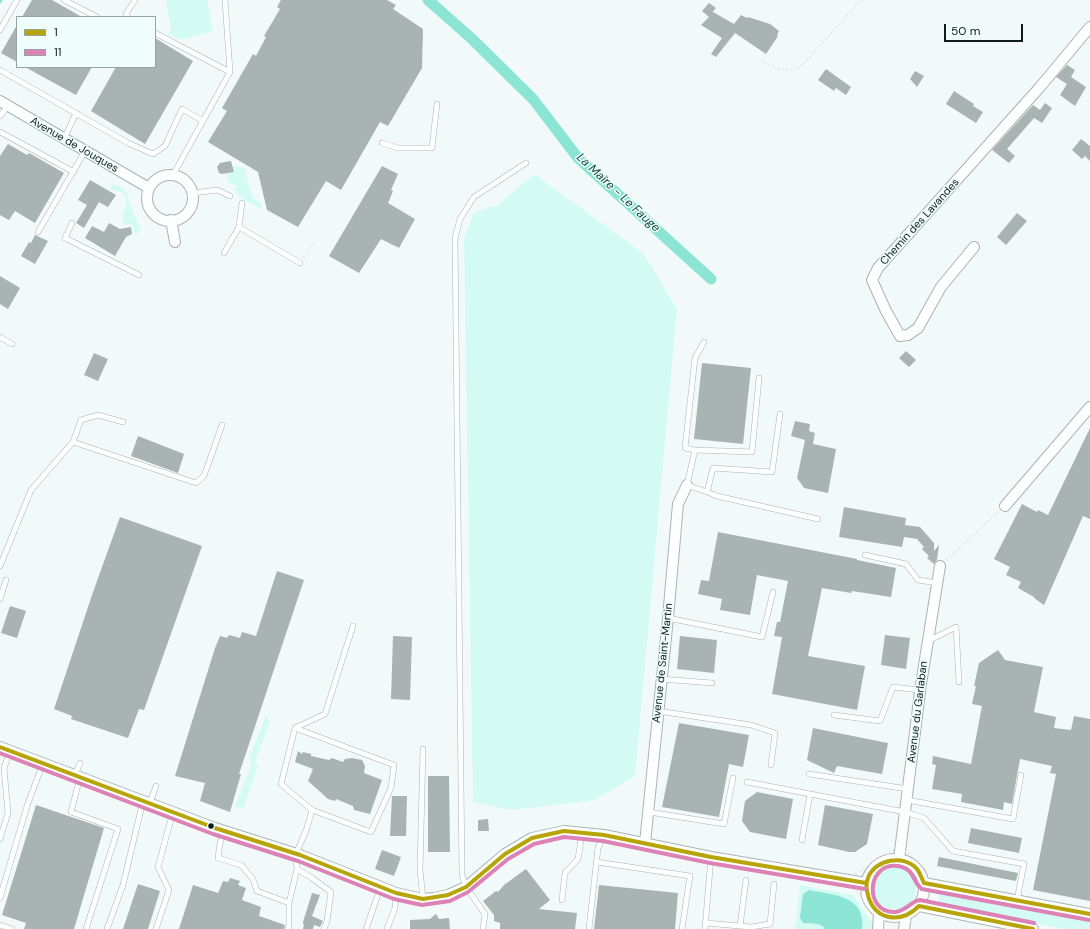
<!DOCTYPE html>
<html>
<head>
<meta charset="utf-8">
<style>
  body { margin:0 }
  #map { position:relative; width:1090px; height:929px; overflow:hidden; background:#f2faf9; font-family:"DM Sans",sans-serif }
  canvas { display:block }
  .legend { position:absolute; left:16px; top:16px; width:140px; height:52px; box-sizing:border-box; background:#effefa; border:1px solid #95a4a0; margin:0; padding:5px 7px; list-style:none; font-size:12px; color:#0f1d1a }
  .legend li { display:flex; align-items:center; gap:8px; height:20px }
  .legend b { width:20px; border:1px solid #95a4a0 }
  .scale { position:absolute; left:944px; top:24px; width:79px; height:18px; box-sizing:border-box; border:2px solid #0f1d1a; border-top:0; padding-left:5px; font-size:12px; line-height:14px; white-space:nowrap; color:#0f1d1a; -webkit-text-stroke:3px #effefa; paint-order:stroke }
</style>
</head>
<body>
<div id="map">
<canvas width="1090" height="929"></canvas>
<ul class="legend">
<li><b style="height:5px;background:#b7a408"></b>1</li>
<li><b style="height:5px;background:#dc82b6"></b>11</li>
</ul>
<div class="scale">50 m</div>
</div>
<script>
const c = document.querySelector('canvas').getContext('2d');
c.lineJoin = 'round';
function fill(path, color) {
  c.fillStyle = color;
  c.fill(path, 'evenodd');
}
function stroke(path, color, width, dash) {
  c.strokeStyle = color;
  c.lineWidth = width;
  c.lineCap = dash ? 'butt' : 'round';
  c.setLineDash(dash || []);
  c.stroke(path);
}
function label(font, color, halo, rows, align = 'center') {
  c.font = font + ' "DM Sans",sans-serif';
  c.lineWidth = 3;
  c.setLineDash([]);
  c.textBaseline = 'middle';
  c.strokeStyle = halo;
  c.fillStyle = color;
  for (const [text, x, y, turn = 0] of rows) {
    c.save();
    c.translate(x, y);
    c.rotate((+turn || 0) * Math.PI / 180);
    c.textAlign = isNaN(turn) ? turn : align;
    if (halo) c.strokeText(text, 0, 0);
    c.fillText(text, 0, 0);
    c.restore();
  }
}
const green = new Path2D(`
  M166,0H207L213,31L181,40L167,33L171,31Z
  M238,166L245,169L249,186L253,197L256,201H260L263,210L243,199L234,192L237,185H235L228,182L226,174L234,172L232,167Z
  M534,174L644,254L677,309L635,776L595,800L512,810L473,802L464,238L474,212L498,205Z
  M112,184C128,187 127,193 131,207C133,214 137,221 141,228L138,234H135L132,224L125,225L122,216C129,201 129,190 110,190Z
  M266,716L270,721L255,762L258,765L243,810L235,807L251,765L249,758Z
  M874 888a21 21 0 1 1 42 0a21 21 0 1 1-42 0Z
  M800,885L853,895L874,926V929H795Z
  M943,891L1090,918V929H1065L943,906L939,901V894Z`);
const water = new Path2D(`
  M809,890C833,895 866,895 862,929H825C821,922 811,924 803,923L800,918L803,894Z`);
const stream = new Path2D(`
  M0,2L1,0`);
const canal = new Path2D(`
  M428,0L471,38L533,99L578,158L711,279`);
const building = new Path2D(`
  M32,0H52L82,17H22Z
  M281,0H387L396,5L393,9L423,29L422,68L388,126L380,122L341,190L326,181L298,227L267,210L258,172L208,142L227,111L222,108L253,54L256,56L266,37L264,36L280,9L277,7Z
  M709,3L716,8L712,13L713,12L734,24L741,15L747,18L748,17L770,24L779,31L777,35L778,36L766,54L735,33L716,57L711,54L722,38L701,25L709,17L702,11Z
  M17,25V62L1,53Z
  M155,38L193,61L145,144L91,111L116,67H155Z
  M1067,65L1075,70L1071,77L1086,87L1075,106L1060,95L1067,84L1056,77Z
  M25,67H92L76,95Z
  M826,69L851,87L846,95L836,88L834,91L818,80Z
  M915,71L924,76L917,87L910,79Z
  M954,91L974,104L973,106L983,112L976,123L946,104Z
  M1045,103L1052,108L1042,123L1034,118L1007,149L1015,156L1009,163L992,150L1033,105L1040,110Z
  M1081,139L1090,146V161L1085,156L1082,159L1072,150Z
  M8,144L27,155L29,153L64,173L35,223L15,211L9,220L0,215V156Z
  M231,161L234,172L222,174L219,173L217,167L220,163Z
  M382,166L398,174L391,190L393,191L388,203L415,219L399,248L381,239L359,273L329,256Z
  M90,180L116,195L108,207L99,202L84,228L76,223L87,205L78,200Z
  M1017,213L1027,221L1006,245L997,237Z
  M109,223L120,229L131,227L132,234L126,237L115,256L85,238L92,226L104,232Z
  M35,235L48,241L35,264L21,256L29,242L31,243Z
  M0,276L20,288L8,309L0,304Z
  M906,351L916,360L909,367L899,358Z
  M94,353L108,359L98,381L84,375Z
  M702,363L751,368L743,444L694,439Z
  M795,421L810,424L809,431L815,433L813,444L836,449L828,493L804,488L797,478L805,440L791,436Z
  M1090,428V519L1083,516L1044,605L1034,598V597L1018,588L1021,582L1006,575L1010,567L994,559L1022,504L1037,512L1038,510L1048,515Z
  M138,436L184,454L178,473L131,456Z
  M844,507L906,518L905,525L920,527L934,543V551L939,545L937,560L934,564L927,558L929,556L922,549L924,547L917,539L904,537L902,547L839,537Z
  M120,517L202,546L144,710L139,709L128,738L71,719L72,716L54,709L92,595Z
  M718,532L857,559V560L896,568L891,597L852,591L851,593L822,588L808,656L865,666L857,710L772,694L782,637L774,636L777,622H780L788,581L757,575L750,615L720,610L722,599L698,594L701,580L709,581Z
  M277,571L304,580L239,774H241L230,812L200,801L205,783L175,776L215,648L220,636L227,638L229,635L240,638L242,632L256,636Z
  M10,606L26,611L17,638L1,633Z
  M885,635L910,638L906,669L881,665Z
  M393,636L412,637L410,700L391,699Z
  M680,636L717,640L714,673L677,669Z
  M998,650L1005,660L1043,667L1034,712L1056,717L1054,728L1071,730L1074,716L1090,719V901L1033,890L1056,774L1050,773L1052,766L1020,759L1012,804L1004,802L1003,810L961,802L962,794L932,789L936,765L932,764L933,756L971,764L982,706L972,704L976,686H974L979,663Z
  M679,723L749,735L743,767L729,764L719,817L662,807Z
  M813,728L888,743L882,774L837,766L834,773L807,760Z
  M298,751L302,754L303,752L311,754V756L329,760L332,758L343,762L345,759L352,758L362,760L365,766L364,773L382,780L370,814L354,810L353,806L336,799L335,801L328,799L308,781L313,769L295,762Z
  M428,776H449L450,852H428Z
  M757,792L793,799L786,839L750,832L742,821L745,801Z
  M392,796H407L406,836H390Z
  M36,805L104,828L74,929H24L26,923L2,915Z
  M825,805L873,814L867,844L855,852H849L818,845Z
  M488,819L489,831H478V820Z
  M971,828L1022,838L1019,853L968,843Z
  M382,850L401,857L394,876L375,869Z
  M939,857L1018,873L1016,881L937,866Z
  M526,869L550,900L539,909L577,913L575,929H500V923L494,921V915L483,901L496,891L498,892L504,885Z
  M230,878L240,881L238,885L246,888L242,900L261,907L259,916L285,925L284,929H179L193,885L218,893L223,881L228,882Z
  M138,884L160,891L148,929H123Z
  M599,885L678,893L675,929H594Z
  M312,893L320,895L312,916L323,921L320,927L314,925L313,929H303L304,924H303V922Z
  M436,914L439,919L449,918L450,929H410V920L430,919Z`);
const path = new Path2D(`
  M761,60L777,69L796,70L810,57L861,0
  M304,257L314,242
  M947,560L998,512
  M893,850L908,852C911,858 918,860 922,866C935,881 930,895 924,911C916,913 912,916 909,924L875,920L874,916L858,892L853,888L856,873L864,869L880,857Z`);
const service = new Path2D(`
  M64,0L97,17
  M225,0L230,72
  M128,17L126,14L135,0
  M0,30L17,0
  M155,33L230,72L173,175
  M0,70L128,143L153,154L165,146L182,109L203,121
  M0,116L8,106
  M0,132L74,172
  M64,139L76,113
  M382,143L398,148H432L437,104
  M193,193L217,190L230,196
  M72,223L65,238L139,275
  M239,227L300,263
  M38,232L85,151
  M224,253L239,227L242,203
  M0,337L12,344
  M704,342L695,358L685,448L695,450L687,485L707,492L713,468L772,472L780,414
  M73,442L196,483L204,476L222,425
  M695,450L752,452L759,378
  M707,492L717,496L818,519
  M865,555L906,564L918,580L937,583
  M0,566L31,490L73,442L81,420L98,415L123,422
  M0,599L6,580
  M668,618L762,637L773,592
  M928,641L956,627L959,682
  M661,679L712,683
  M658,711L751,725L775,733L771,765
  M834,715L880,721L893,687L920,690
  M295,728L394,765L391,788L371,832L312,810
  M809,774L908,789
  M75,775L80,763
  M80,777L71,812L118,829L86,929
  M747,782L905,812L924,818L953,851L1024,864L1017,900
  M907,800L1013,819L1021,775
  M150,803L156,786
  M649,812L724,824L733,778
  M224,831L220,843L218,858L241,865L253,879L257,891L289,903L297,869
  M0,839L8,813L4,768L10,751
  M802,840L810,794
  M597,862L690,876L682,929
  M0,898L27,806L43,763
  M423,899L420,870L423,749
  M562,900L565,873L578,859L582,833
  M706,923L751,927L770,924L774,884
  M0,925L12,929
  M740,926L746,880
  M107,929L123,885L143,801
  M156,929L169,890L158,867L173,812
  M288,929L289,925V903
  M324,929L327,921L331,892L312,878L297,869L296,854L307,828L312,810L281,784L295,728L325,714L353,626
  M366,929L381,886
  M387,929L395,908L396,893
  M483,929L485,914L466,887L462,875L455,238L460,219L474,197L526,163
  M589,929L598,848L604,835
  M705,929L711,857`);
const minor = new Path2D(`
  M0,101L149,188
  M147 198a23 23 0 1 1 46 0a23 23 0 1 1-46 0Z
  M171,220L175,242
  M974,247L941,287L918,328L908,335L900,336L886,311L872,280L878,268L1040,87L1090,27
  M1005,506L1090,407
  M0,747L215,828L300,855L396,893L423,899L434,898L448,895L466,887L505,854L532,838L564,831L604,835L711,857L866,883
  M645,843L668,618L678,504L687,485
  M866 888a29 29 0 1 1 58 0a29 29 0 1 1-58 0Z
  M899,859L921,684L940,566
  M924,883L1090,914
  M919,906L1033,929
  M878,929L879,913
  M904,929L906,916`);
const bus1 = new Path2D(`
  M0,747L215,828L300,855L396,893L423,899L448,895L466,887L505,854L532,838L564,831L604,835L711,857L866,883
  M1033,929L919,906C910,915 898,920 885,916C877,913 872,907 869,899C867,892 865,885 868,878C875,859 904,854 917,869C920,873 922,879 924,883L1090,914`);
const bus2 = new Path2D(`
  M0,753L213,834L298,861L394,899L422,905L450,901L468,892L508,859L534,844L564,837L603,841L710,863L865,889
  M1034,923L920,900C911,901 906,911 895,912C862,913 867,857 902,867C914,870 913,883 922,889L1089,920`);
const markers = [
  [211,826,3.5,"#0f1d1a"]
];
const streetNames = [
  ["Avenue de Jouques",74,145,30],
  ["Chemin des Lavandes",920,222,-48],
  ["Avenue de Saint-Martin",663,663,-84],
  ["Avenue du Garlaban",918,712,-83]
];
const waterNames = [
  ["La Maïre - Le Fauge",618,193,43]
];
fill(green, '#d4fbf3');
fill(water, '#8ce4d5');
stroke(stream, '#8ce4d5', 3);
stroke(canal, '#8ce4d5', 11);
fill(building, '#a9b3b2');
stroke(service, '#a9b4b2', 6);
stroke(minor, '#a9b4b2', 12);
stroke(path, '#dadcdc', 2, [1, 3]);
stroke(service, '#fdfefe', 5);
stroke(minor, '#fdfefe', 10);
stroke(bus1, '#b7a408', 4);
stroke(bus2, '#dc82b6', 4);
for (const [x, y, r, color] of markers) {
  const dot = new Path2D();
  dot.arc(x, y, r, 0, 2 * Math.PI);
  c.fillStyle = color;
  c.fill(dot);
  stroke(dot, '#effefa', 1.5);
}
label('11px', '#0f1d1a', '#effefa', streetNames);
label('italic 12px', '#0e463d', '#effefa', waterNames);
</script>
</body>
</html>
